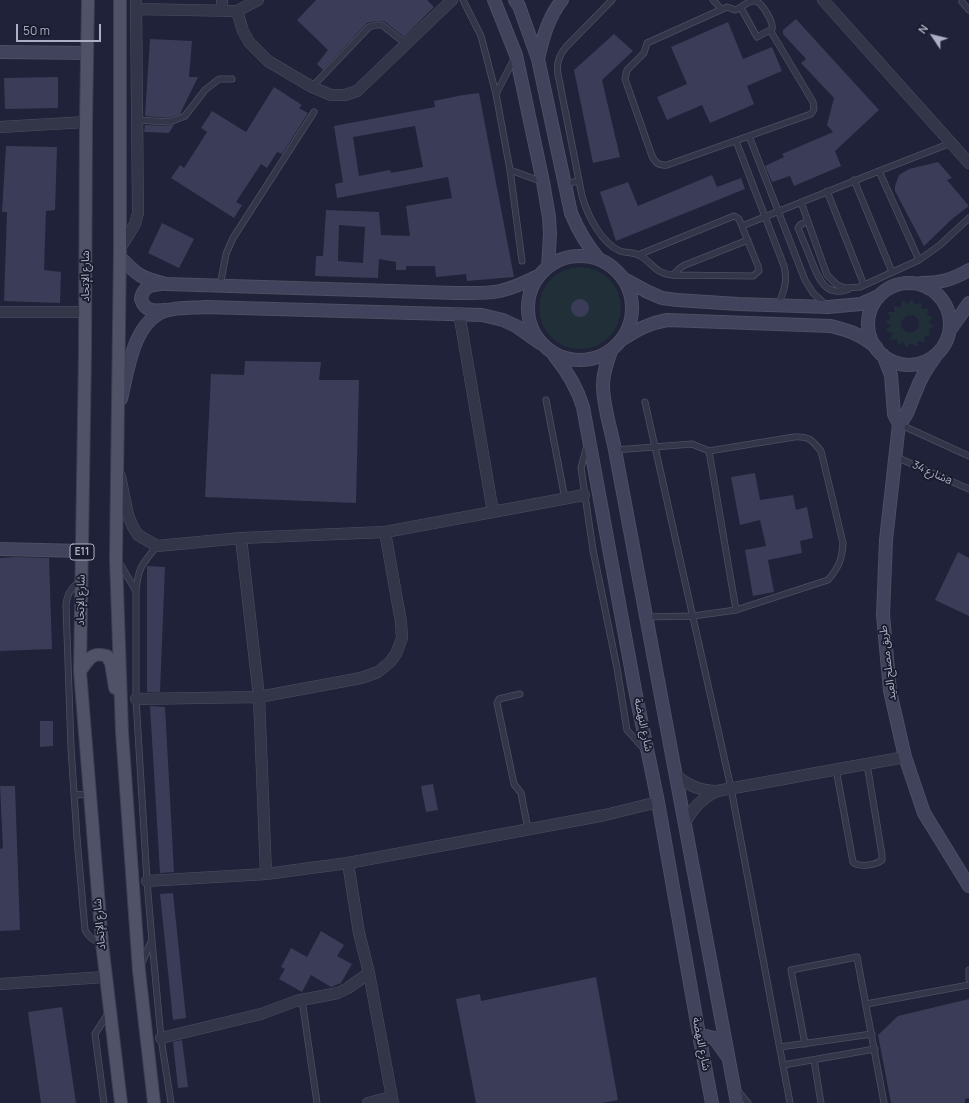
<!DOCTYPE html>
<html>
<head>
<meta charset="utf-8">
<style>
  body { margin:0 }
  #map { position:relative; width:969px; height:1103px; overflow:hidden; background:#1f2238; font-family:Manrope,sans-serif }
  canvas { display:block }
  .north { position:absolute; left:913px; top:16px; width:40px; height:40px; -webkit-text-stroke:3px #181a2c; paint-order:stroke; rotate:305deg; font-size:11px; font-weight:700; line-height:16px; text-align:center; color:#adafc5 }
  .north::after { content:''; display:block; margin:auto; width:14px; height:18px; background:#adafc5; clip-path:polygon(50% 0,100% 100%,50% 72%,0 100%) }
  .scale { position:absolute; left:16px; top:24px; width:85px; height:18px; box-sizing:border-box; border:2px solid #adafc5; border-top:0; padding-left:5px; font-size:12px; line-height:14px; white-space:nowrap; color:#adafc5; -webkit-text-stroke:3px #181a2c; paint-order:stroke }
</style>
</head>
<body>
<div id="map">
<canvas width="969" height="1103"></canvas>
<div class="north">N</div>
<div class="scale">50 m</div>
</div>
<script>
const c = document.querySelector('canvas').getContext('2d');
c.lineJoin = 'round';
function fill(path, color) {
  c.fillStyle = color;
  c.fill(path, 'evenodd');
}
function stroke(path, color, width, dash) {
  c.strokeStyle = color;
  c.lineWidth = width;
  c.lineCap = dash ? 'butt' : 'round';
  c.setLineDash(dash || []);
  c.stroke(path);
}
function label(font, color, halo, rows, align = 'center') {
  c.font = font + ' Manrope,"Noto Sans Arabic",sans-serif';
  c.lineWidth = 3.5;
  c.setLineDash([]);
  c.textBaseline = 'middle';
  c.strokeStyle = halo;
  c.fillStyle = color;
  for (const [text, x, y, turn = 0] of rows) {
    c.save();
    c.translate(x, y);
    c.rotate((+turn || 0) * Math.PI / 180);
    c.textAlign = isNaN(turn) ? turn : align;
    if (halo) c.strokeText(text, 0, 0);
    c.fillText(text, 0, 0);
    c.restore();
  }
}
const green = new Path2D(`
  M539 308a41 41 0 1 1 82 0a41 41 0 1 1-82 0Z
  M912,299L915,305L921,302L922,309L929,308L927,315L933,317L929,322L935,327L929,329L930,336H924L925,343L918,341L917,347L910,343L907,348L903,342L898,346L897,339L890,340L893,333L885,330L891,326L885,322L891,318L887,312H895L893,305L900,308L902,300L908,304ZM909,315C929,316 915,341 904,330C898,325 902,318 909,315Z`);
const building = new Path2D(`
  M316,0H427L434,7L404,37L384,21H376L367,23L323,70L317,64L328,50L297,20Z
  M796,19L879,110L835,151L841,166L794,186L790,176L772,182L765,166L784,157L782,154L833,132L827,125L834,98L801,63L806,59L783,34V30Z
  M728,22L743,59L772,47L782,71L747,86L754,104L750,106L710,123L702,105L667,120L657,97L687,84L671,47Z
  M614,34L633,51L602,80L620,157L593,163L574,70Z
  M150,39L192,41L189,77H198L180,114L169,118L145,116Z
  M58,77V108L5,109L4,78Z
  M274,87L302,105L299,108L308,113L282,154L277,152L267,168L261,164L236,202L242,205L234,218L171,178L180,165L184,168L207,132L201,128L212,111L246,132Z
  M479,93L514,277L467,281L466,274L436,277L435,266H406V270H396V262L379,259L378,278L315,276L316,256H323L326,210L379,212L381,235L410,236L406,206L452,198L448,177L337,198L335,184L343,182L334,126L435,107L434,101L463,95ZM415,126L423,167L391,173L390,170L359,176L353,137ZM339,225L365,227L363,263L338,261Z
  M145,125L170,126L174,125L169,133L144,132Z
  M6,146L57,147L55,210L46,211L44,270L61,272L60,303L4,301L7,212H2Z
  M938,162L952,178L947,180L969,206L952,219L924,246L895,191V186L899,175L909,169Z
  M712,175L717,187L741,178L745,189L616,241L600,192L628,182L638,206Z
  M162,223L194,239L179,268L148,253Z
  M571 308a9 9 0 1 1 18 0a9 9 0 1 1-18 0Z
  M245,361L321,362L319,380H359L356,503L205,497L211,374L244,375Z
  M755,473L760,500L793,495L796,510L807,507L813,538L800,541L802,553L768,560L774,592L753,596L745,550L766,546L760,520L740,525L731,477Z
  M958,552L969,558V616L935,600Z
  M16,557L49,558L52,649L0,651V558Z
  M147,566L165,567L160,692H147Z
  M150,706L165,707L174,872L160,873Z
  M40,721H53V746L40,747Z
  M433,784L438,810L426,812L421,786Z
  M0,786H15L20,930L0,931V849L3,848Z
  M173,893L186,1018L173,1020L160,894Z
  M321,931L344,945L337,956L352,964L341,983L331,987L311,975L302,992L279,979L285,969L281,967L291,948L307,957Z
  M596,977L618,1100L602,1103H476L456,999L480,994L481,1001Z
  M969,999V1098L965,1099V1103H891L878,1035L898,1016Z
  M62,1007L76,1103H41L28,1012Z
  M182,1040L188,1087L178,1088L173,1042Z`);
const lane = new Path2D(`
  M463,0L481,36L496,94L510,170L522,261
  M612,0L566,47C559,55 556,63 558,74L582,196C587,214 601,243 620,251C626,253 633,252 639,255C652,262 655,274 673,275L753,276L759,271L758,266L739,219L734,216L638,255
  M713,0L721,9
  M962,2L969,10
  M741,8L757,37L772,29C774,23 762,2 755,1C749,0 741,8 735,10L727,7L647,43L644,53L627,70L625,79L652,156C655,163 660,166 667,165L811,114L814,109L813,102L770,30
  M312,87L369,27L376,25H382L406,44
  M496,94L515,57
  M137,120L170,122L185,116L205,90L219,79H232
  M749,136L805,280L813,293L826,305
  M736,141L784,266C788,281 784,291 778,305
  M510,170L543,182
  M879,171L919,260
  M854,180L892,272
  M565,184L579,181
  M827,191L864,285
  M801,202L827,275L837,285L846,288L860,287L919,260L940,245L969,218
  M808,221L800,225L798,228C802,238 806,247 810,257C817,275 824,299 849,289
  M742,226L879,171L951,143
  M673,275L680,268L685,265L748,240
  M220,286L226,254L233,238L314,112
  M546,400L565,499
  M645,402L731,788L790,1103
  M899,424L969,456
  M587,445L581,468L593,550L617,668L627,730L644,749
  M615,450L692,444L709,451L794,437C809,436 812,440 821,451L843,543C842,560 839,567 828,580L736,610L693,616L647,617
  M709,451L736,610
  M896,457L969,489
  M157,546C142,564 138,568 136,591V699L147,881L152,941L161,1038L171,1103
  M119,562L136,591
  M81,581C71,587 67,594 66,605L71,748L77,838L85,930C89,937 93,941 102,943
  M520,694L499,699L497,703L514,784L521,793L528,829
  M836,769L853,862C859,868 876,865 882,860V855L867,764
  M74,795L89,794
  M141,965L151,942
  M969,970V979
  M302,1000L317,1103
  M866,1004L969,985
  M805,1044L791,970L857,957L884,1103
  M780,1047L872,1034
  M814,1060L821,1103
  M783,1065L875,1049
  M738,1091L748,1103
  M104,1103L95,1034L109,1012`);
const street = new Path2D(`
  M823,0L969,163
  M136,9L237,11L258,0
  M222,10V0
  M237,11L243,31L249,42L268,61L312,87L331,95H345L357,91L452,0
  M0,127L86,122
  M120,249L135,224L138,213L136,0
  M0,312H86
  M459,313L493,512
  M120,476L128,515L133,527L138,535L157,546L241,538L385,532L584,495
  M241,538L259,697L266,874
  M136,699L259,697L361,678L378,672L390,662L396,654L402,638L401,622L385,532
  M676,775C688,786 701,791 717,791L905,757
  M685,823C692,809 702,798 717,791
  M348,863L359,933L369,973L393,1103
  M147,881L266,874L348,863L605,815L658,802
  M0,984L105,977
  M161,1038L261,1014L296,1001L338,993L348,988L369,973
  M368,1103L391,1097`);
const secondary = new Path2D(`
  M494,0L516,55L543,182L549,217L550,234L548,267
  M515,0L519,6L538,59L571,213C578,230 586,244 598,258
  M0,52L87,53
  M538,59C543,37 548,18 562,0
  M528 308a52 52 0 1 1 104 0a52 52 0 1 1-104 0Z
  M120,257C138,276 141,278 166,284L456,293C470,293 485,294 500,291C513,288 526,282 538,276
  M624,279L648,292L662,298L677,300L738,304L828,307L861,304L879,296
  M921,283C940,283 952,280 969,270
  M868 324a41 41 0 1 1 82 0a41 41 0 1 1-82 0Z
  M161,284C150,285 143,287 141,299C145,312 154,311 166,310
  M950,330L969,303
  M623,339C638,329 650,323 667,320L831,326C850,331 860,334 876,347
  M611,351C607,362 603,373 603,385C603,406 611,429 615,450L737,1103
  M554,355C567,371 577,387 583,407L635,690L658,802L700,1040L712,1103
  M883,355L891,375L894,414L899,424L886,540L883,615L890,691L905,757L924,813L969,886
  M121,399C128,371 133,322 165,311C176,307 194,308 205,307L482,315L503,320L516,326L540,343
  M899,424C909,415 910,403 916,391C920,379 927,368 935,357
  M0,549L82,551
  M700,1040L706,1036L714,1038L727,1056`);
const primary = new Path2D(`
  M88,0L86,122L85,354L80,671L102,943L121,1103
  M120,0V249L116,559L122,732L139,971L154,1103
  M80,671C89,660 91,651 107,656L111,663L115,688`);
const shields = [
  [82,552,24]
];
const shieldNames = [
  ["E11",82,552]
];
const streetNames = [
  ["شارع الإتحاد",86,276,-90],
  ["شارع 34a",932,473,24],
  ["شارع الإتحاد",81,600,-89],
  ["طريق مصلح العيد",888,663,-97],
  ["شارع النهضة",643,725,78],
  ["شارع الإتحاد",100,924,-95],
  ["شارع النهضة",701,1044,79]
];
fill(green, '#212f39');
fill(building, '#3b3d58');
stroke(lane, '#4d4f63', 7);
stroke(street, '#4d4f63', 12);
stroke(secondary, '#4d4f63', 14);
stroke(primary, '#3c3e52', 14);
stroke(lane, '#333548', 5.5);
stroke(street, '#333548', 11);
stroke(secondary, '#41425b', 12);
stroke(primary, '#505368', 12);
for (const [x, y, w] of shields) {
  const box = new Path2D();
  box.roundRect(x - w / 2, y - 8, w, 16, 3);
  c.fillStyle = '#181a2c';
  c.fill(box);
  stroke(box, '#adafc5', 1);
}
label('bold 10px', '#adafc5', null, shieldNames);
label('11px', '#adafc5', '#181a2c', streetNames);
</script>
</body>
</html>
